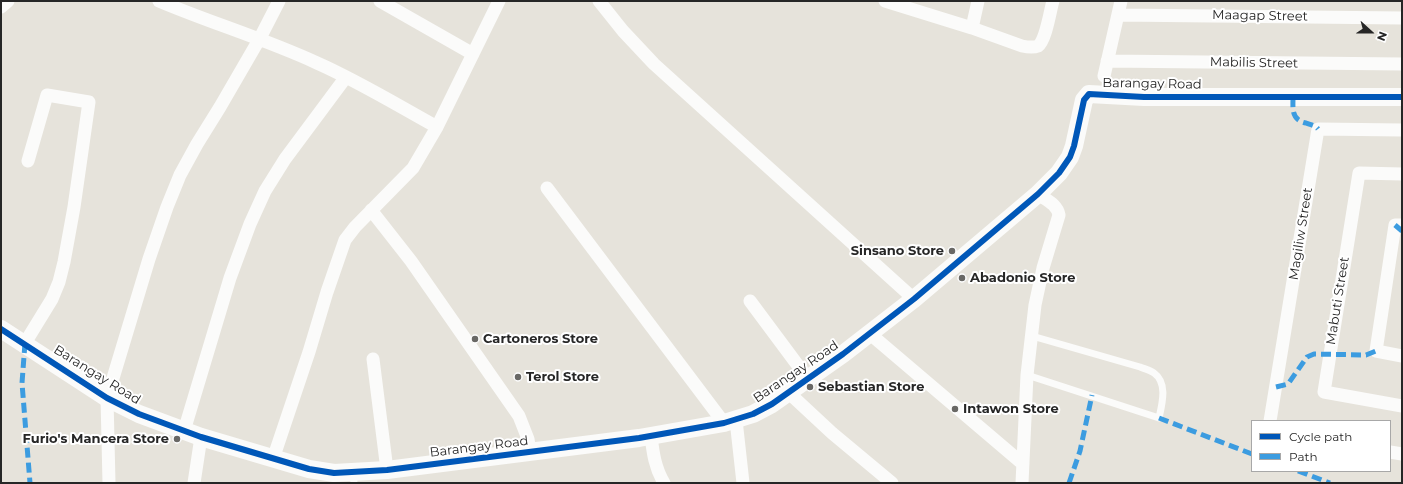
<!DOCTYPE html>
<html>
<head>
<meta charset="utf-8">
<style>
  body { margin:0 }
  #map { position:relative; width:1403px; height:484px; overflow:hidden; background:#e6e3db; font-family:Montserrat,sans-serif }
  canvas { display:block }
  .frame { position:absolute; inset:0; border:2px solid #262626; pointer-events:none }
  .legend { position:absolute; left:1251px; top:420px; width:140px; height:52px; box-sizing:border-box; background:#fff; border:1px solid #a8a8a8; margin:0; padding:5px 7px; list-style:none; font-size:12px; color:#262626 }
  .legend li { display:flex; align-items:center; gap:8px; height:20px }
  .legend b { width:20px; border:1px solid #a8a8a8 }
  .north { position:absolute; left:1351px; top:12px; width:40px; height:40px; -webkit-text-stroke:3px #fff; paint-order:stroke; rotate:111deg; font-size:11px; font-weight:700; line-height:16px; text-align:center; color:#262626 }
  .north::after { content:''; display:block; margin:auto; width:14px; height:18px; background:#262626; clip-path:polygon(50% 0,100% 100%,50% 72%,0 100%) }
</style>
</head>
<body>
<div id="map">
<canvas width="1403" height="484"></canvas>
<div class="frame"></div>
<ul class="legend">
<li><b style="height:5px;background:#0057b8"></b>Cycle path</li>
<li><b style="height:5px;background:#3c9ce0"></b>Path</li>
</ul>
<div class="north">N</div>
</div>
<script>
const c = document.querySelector('canvas').getContext('2d');
c.lineJoin = 'round';
function stroke(path, color, width, dash) {
  c.strokeStyle = color;
  c.lineWidth = width;
  c.lineCap = dash ? 'butt' : 'round';
  c.setLineDash(dash || []);
  c.stroke(path);
}
function label(font, color, halo, rows, align = 'center') {
  c.font = font + ' Montserrat,sans-serif';
  c.lineWidth = 4;
  c.setLineDash([]);
  c.textBaseline = 'middle';
  c.strokeStyle = halo;
  c.fillStyle = color;
  for (const [text, x, y, turn = 0] of rows) {
    c.save();
    c.translate(x, y);
    c.rotate((+turn || 0) * Math.PI / 180);
    c.textAlign = isNaN(turn) ? turn : align;
    if (halo) c.strokeText(text, 0, 0);
    c.fillText(text, 0, 0);
    c.restore();
  }
}
const lane = new Path2D(`
  M1027,375L1159,418C1162,404 1168,383 1154,373C1150,370 1145,369 1140,367L1032,336
  M353,473L354,483`);
const street = new Path2D(`
  M159,1C211,23 265,39 317,63C358,81 397,105 437,127
  M380,1L473,54
  M599,1L623,31L654,64L914,299
  M885,1L972,28L1022,46C1027,47 1033,48 1038,46C1046,40 1050,11 1053,1
  M1,7L8,1
  M1118,15L1402,18
  M972,28L978,1
  M1107,61L1402,64
  M1104,76L1121,1
  M1402,174L1359,173L1324,392L1402,406
  M547,188L724,423
  M371,210L411,261L519,416L528,439L530,452
  M1402,225H1395L1376,351L1402,356
  M750,301L808,379
  M869,333L1023,464
  M25,343L52,299L59,282L64,262L74,207L89,102L47,95L28,161
  M373,359L387,470
  M789,393L832,433L892,483
  M736,420L743,483
  M1270,421L1318,129L1402,130
  M184,431L230,278L250,224L265,191L285,159L346,77
  M651,436C653,453 655,468 664,483
  M1390,452L1402,454
  M273,459L309,352L327,292L345,240L355,227L413,168L437,127L499,1
  M109,483L107,398L149,259L167,207L180,175L197,144L220,107L260,38L279,1
  M194,483L201,437
  M1022,483L1027,375L1035,305L1043,268L1059,215C1057,204 1046,200 1038,194`);
const secondary = new Path2D(`
  M1,329L107,398L139,414L201,437L309,469L334,473L387,470L639,438L724,423L753,414L772,404L843,354L914,299L1038,194L1059,173L1070,157L1074,146L1084,100L1089,94L1144,97H1402`);
const quiet = new Path2D(`
  M1293,97C1293,109 1291,120 1306,123C1311,125 1315,125 1318,129
  M1395,225L1402,231
  M25,343L22,383L30,483
  M1276,387L1288,384L1307,357L1314,354L1366,355L1376,351
  M1159,418L1252,454
  M1298,471L1330,483
  M1069,483L1080,451L1092,395`);
const cycleway = new Path2D(`
  M1,329L107,398L139,414L201,437L309,469L334,473L387,470L639,438L724,423L753,414L772,404L843,354L914,299L1038,194L1059,173L1070,157L1074,146L1084,100L1089,94L1144,97H1402`);
const markers = [
  [952,251,4,"#696865"],
  [962,278,4,"#696865"],
  [475,339,4,"#696865"],
  [518,377,4,"#696865"],
  [810,387,4,"#696865"],
  [955,409,4,"#696865"],
  [177,439,4,"#696865"]
];
const streetNames = [
  ["Maagap Street",1260,16,1],
  ["Mabilis Street",1254,63,1],
  ["Barangay Road",1152,84,1],
  ["Magiliw Street",1301,234,-81],
  ["Mabuti Street",1338,301,-81],
  ["Barangay Road",796,372,-34],
  ["Barangay Road",97,375,32],
  ["Barangay Road",479,447,-7]
];
const poiNames = [
  ["Sinsano Store",944,251,"right"],
  ["Abadonio Store",970,278],
  ["Cartoneros Store",483,339],
  ["Terol Store",526,377],
  ["Sebastian Store",818,387],
  ["Intawon Store",963,409],
  ["Furio's Mancera Store",169,439,"right"]
];
stroke(lane, '#fbfbfa', 7);
stroke(street, '#fbfbfa', 13);
stroke(secondary, '#fbfbfa', 18);
stroke(quiet, '#3c9ce0', 5, [10, 5]);
stroke(cycleway, '#0057b8', 6);
for (const [x, y, r, color] of markers) {
  const dot = new Path2D();
  dot.arc(x, y, r, 0, 2 * Math.PI);
  c.fillStyle = color;
  c.fill(dot);
  stroke(dot, '#fff', 1.5);
}
label('13px', '#262626', '#fff', streetNames);
label('bold 13px', '#262626', '#fff', poiNames, 'left');
</script>
</body>
</html>
